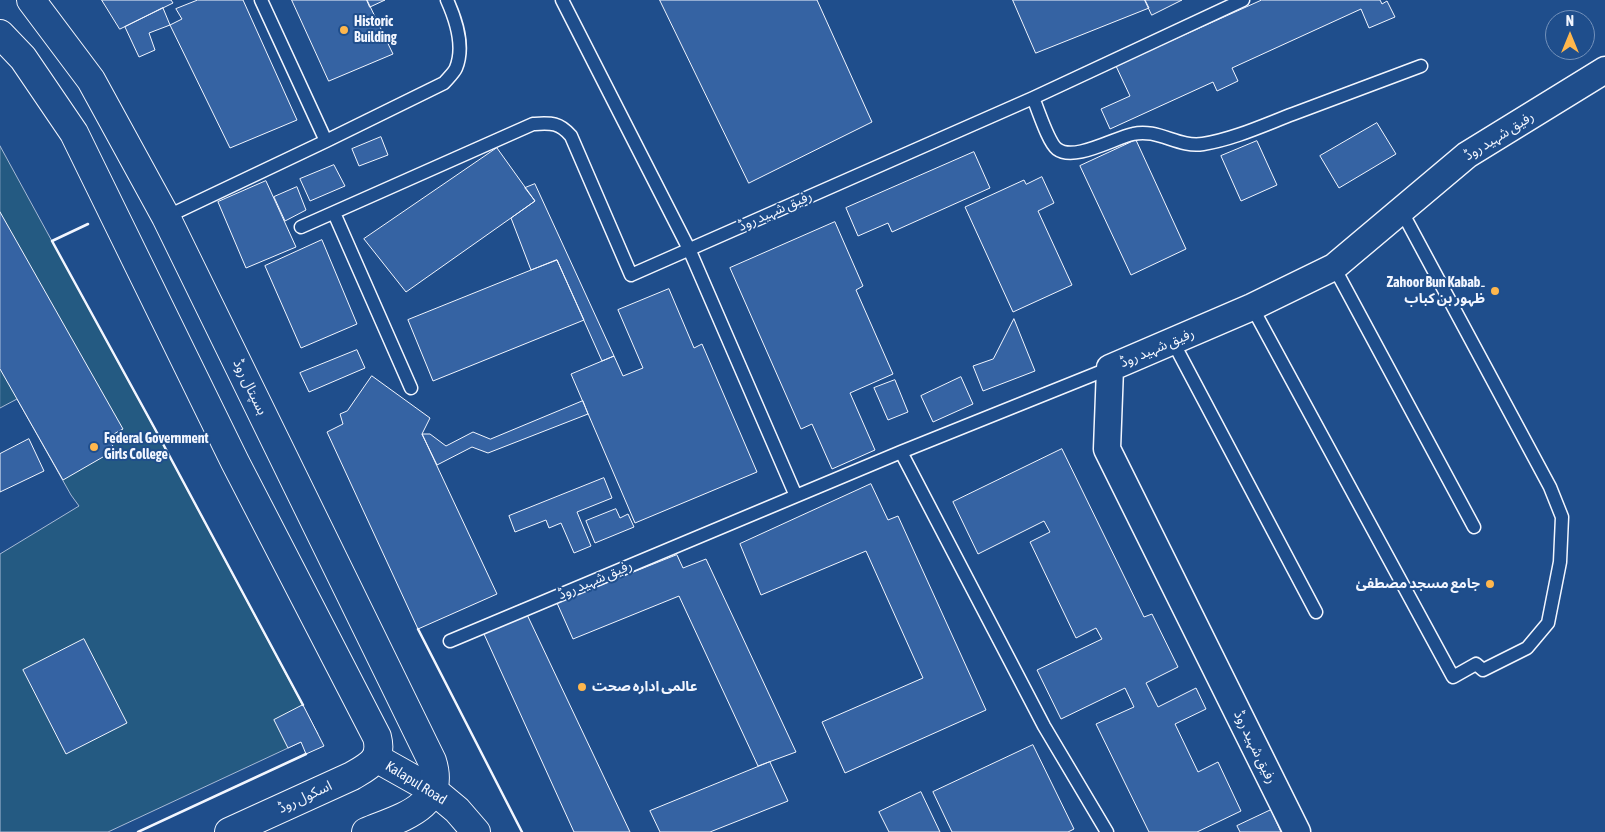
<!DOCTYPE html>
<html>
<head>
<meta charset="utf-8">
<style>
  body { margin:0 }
  #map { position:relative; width:1605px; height:832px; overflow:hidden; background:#1f4e8c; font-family:"Asap Condensed",sans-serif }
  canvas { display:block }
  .north { position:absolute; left:1545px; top:10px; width:50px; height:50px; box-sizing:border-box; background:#1f4e8c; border:1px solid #7391ba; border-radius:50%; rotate:0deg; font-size:14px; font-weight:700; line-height:20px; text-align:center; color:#f2f6ff }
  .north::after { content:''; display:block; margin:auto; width:18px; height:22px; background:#ffb74d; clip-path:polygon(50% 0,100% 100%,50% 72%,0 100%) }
</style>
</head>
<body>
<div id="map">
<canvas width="1605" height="832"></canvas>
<div class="north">N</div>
</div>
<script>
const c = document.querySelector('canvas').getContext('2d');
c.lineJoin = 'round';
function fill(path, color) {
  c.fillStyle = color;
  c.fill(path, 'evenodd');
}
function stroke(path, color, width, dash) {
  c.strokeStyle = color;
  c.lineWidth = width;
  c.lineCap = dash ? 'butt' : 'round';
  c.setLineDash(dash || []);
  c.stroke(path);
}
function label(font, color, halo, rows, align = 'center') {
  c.font = font + ' "Asap Condensed","Noto Sans Arabic",sans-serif';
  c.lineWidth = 4;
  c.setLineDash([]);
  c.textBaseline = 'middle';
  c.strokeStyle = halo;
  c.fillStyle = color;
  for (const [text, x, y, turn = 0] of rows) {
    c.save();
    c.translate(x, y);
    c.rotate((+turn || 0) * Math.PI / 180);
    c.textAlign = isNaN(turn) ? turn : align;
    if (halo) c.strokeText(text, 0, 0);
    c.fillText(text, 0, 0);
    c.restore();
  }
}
const green = new Path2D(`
  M0,146L165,448L318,734L108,832H0V554L79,506L71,495L17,399L0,408Z`);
const building = new Path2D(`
  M102,0H171L173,3L120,29Z
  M198,0H243L297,120L230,148L170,25L182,19L176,9Z
  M292,0H367L393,54L329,81Z
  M367,0H385L370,7Z
  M660,0H817L872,122L749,183Z
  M1013,0H1145L1149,8L1036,53Z
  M1145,0H1182L1152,15Z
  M1262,0H1380L1382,4L1387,1L1395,17L1369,28L1361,9L1232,68L1238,81L1217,91L1213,82L1110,129L1101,109L1130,96L1116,66Z
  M163,8L170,25L149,33L155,50L139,57L125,27Z
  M1377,123L1396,154L1339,188L1320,156Z
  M381,137L388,155L359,166L352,149Z
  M1136,140L1186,249L1131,275L1080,166Z
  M1257,141L1277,185L1241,201L1221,156Z
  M497,148L535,201L406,292L364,239Z
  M974,152L990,188L892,232L888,223L858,236L846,208Z
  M334,165L345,186L310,201L300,179Z
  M1042,177L1054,203L1038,211L1072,285L1013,312L965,207L1024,180L1026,184Z
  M266,181L296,247L246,268L218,202Z
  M535,184L614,356L602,361L557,260L531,270L511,218L535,201L525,188Z
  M297,187L306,210L285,221L274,197Z
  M0,212L123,429L108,437L115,450L63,480L0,369Z
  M835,222L863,286L856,290L893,374L850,393L875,450L832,469L812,424L801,429L730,268Z
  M322,240L357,324L301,348L265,266Z
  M557,260L584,320L433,381L408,320Z
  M669,289L694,348L702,344L757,472L635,523L571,374L614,356L623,376L643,368L618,310Z
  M1014,319L1035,371L983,391L973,366L993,359Z
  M357,350L365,368L309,392L300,373Z
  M372,376L430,418L422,434L497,594L418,629L327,432L343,424L340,414L347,411Z
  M961,377L973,404L933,422L921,396Z
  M895,380L908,412L888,420L874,388Z
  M583,401L588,414L488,453L472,447L437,465L422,434H430L446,446L473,432L490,439Z
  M29,439L44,471L0,492V454Z
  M1062,449L1144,617L1152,614L1178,667L1146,683L1158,707L1196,688L1206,709L1175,724L1198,772L1218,762L1241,811L1197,832H1149L1096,724L1134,707L1125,688L1061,719L1037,670L1102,639L1096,628L1076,638L1030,542L1050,532L1044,521L978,554L953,502Z
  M604,478L612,498L577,512L591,546L574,553L561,523L549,528L546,520L515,532L509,516Z
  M871,484L888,520L898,516L986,710L845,773L822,722L923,678L866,551L761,595L740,544Z
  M616,509L620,518L628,514L634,527L595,543L586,521Z
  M677,555L683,568L706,559L796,752L758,766L679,596L573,639L557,603Z
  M522,604L630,832H574L479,623Z
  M84,639L127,723L66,754L23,670Z
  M303,705L324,746L306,754L301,742L288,748L274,720Z
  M1033,745L1074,829L1068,832H952L933,792Z
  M770,762L788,801L710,832H660L650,811Z
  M921,792L940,832H889L879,812Z
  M1271,810L1281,832H1240L1237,826Z`);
const service = new Path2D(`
  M261,0L326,141
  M562,0L689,249L796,496L901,452L1110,368
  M1033,98C1038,109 1048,142 1057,149C1074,162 1114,138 1133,134C1158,128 1178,148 1203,144C1234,139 1264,125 1293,114C1335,98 1378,82 1421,66
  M334,213L411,388
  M166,217L326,141L444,83C447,79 454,73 456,68C465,46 456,20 447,0
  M301,227L533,124C551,123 559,122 571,136L631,275L1033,98L1243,0
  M1334,267L1474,527
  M1252,307L1453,677L1476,664L1483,670L1527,648L1548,623L1560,562L1562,517L1550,487L1401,210
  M1173,342L1316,612
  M901,452L1044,726L1107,832
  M450,641L796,496`);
const minor = new Path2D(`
  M1297,832L1107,449L1110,368L1252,307L1334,267L1467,155L1605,70`);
const tertiary = new Path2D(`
  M376,758L433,790L457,810L476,832`);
const secondary = new Path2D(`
  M31,0L91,80L166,217L432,761C447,808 399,818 366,832
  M0,34L23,58L74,133L235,462L377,737C383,760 369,766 352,776L229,832`);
const wall = new Path2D(`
  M88,224L52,241L155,429L303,705
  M418,629L522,832
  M138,832L306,754`);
const markers = [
  [344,30,5,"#ffb74d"],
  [1495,291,5,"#ffb74d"],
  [94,447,5,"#ffb74d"],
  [1490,584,5,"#ffb74d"],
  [582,687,5,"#ffb74d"]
];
const poiNames = [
  ["Historic",354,22],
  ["Building",354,38],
  ["Zahoor Bun Kabab۔",1485,283,"right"],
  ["ظہور بن کباب",1485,299,"right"],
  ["Federal Government",104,439],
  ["Girls College",104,455],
  ["جامع مسجد مصطفیٰ",1480,584,"right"],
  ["عالمی ادارہ صحت",592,687]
];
const streetNames = [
  ["رفیق شہید روڈ",1499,136,-32],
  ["رفیق شہید روڈ",775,211,-24],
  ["رفیق شہید روڈ",1157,348,-23],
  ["ہسپتال روڈ",250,387,64],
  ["رفیق شہید روڈ",595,580,-23],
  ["رفیق شہید روڈ",1255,747,64],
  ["Kalapul Road",416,783,32],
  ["اسکول روڈ",305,797,-25]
];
fill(green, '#245a82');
stroke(green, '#a8bbd7', 1);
fill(building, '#3563a3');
stroke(building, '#f2f6ff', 1);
stroke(service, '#f2f6ff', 15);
stroke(minor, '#f2f6ff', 29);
stroke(tertiary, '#f2f6ff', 30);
stroke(secondary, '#f2f6ff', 30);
stroke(service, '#1f4e8c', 12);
stroke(minor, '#1f4e8c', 26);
stroke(tertiary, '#1f4e8c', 28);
stroke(secondary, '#1f4e8c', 28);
stroke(wall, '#f2f6ff', 2.5);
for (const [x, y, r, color] of markers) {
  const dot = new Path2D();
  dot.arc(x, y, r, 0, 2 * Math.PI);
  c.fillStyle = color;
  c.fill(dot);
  stroke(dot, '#1f4e8c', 2);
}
label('bold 14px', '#f2f6ff', '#1f4e8c', poiNames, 'left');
label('14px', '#f2f6ff', '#1f4e8c', streetNames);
</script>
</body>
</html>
